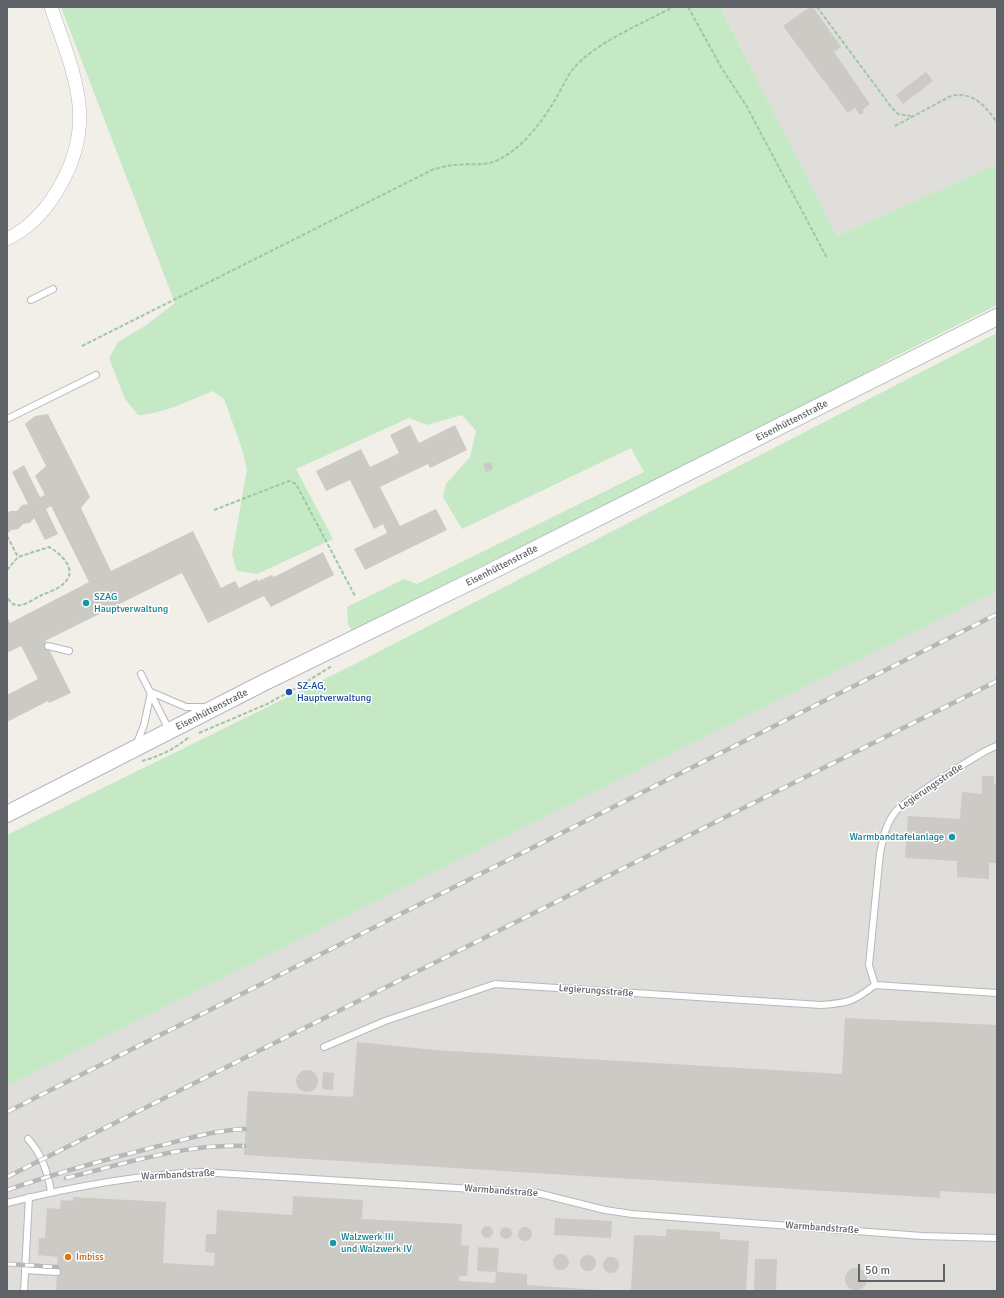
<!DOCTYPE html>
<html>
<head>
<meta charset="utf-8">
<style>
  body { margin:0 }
  #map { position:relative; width:1004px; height:1298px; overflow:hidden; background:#f1efe8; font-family:Signika,sans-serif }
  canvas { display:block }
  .frame { position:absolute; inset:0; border:8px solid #5f6368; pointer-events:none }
  .scale { position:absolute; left:858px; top:1264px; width:87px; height:18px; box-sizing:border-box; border:2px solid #5f6368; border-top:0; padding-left:5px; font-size:12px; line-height:14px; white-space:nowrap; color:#5f6368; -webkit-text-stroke:3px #fff; paint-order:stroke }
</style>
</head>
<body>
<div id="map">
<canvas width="1004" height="1298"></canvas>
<div class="frame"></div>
<div class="scale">50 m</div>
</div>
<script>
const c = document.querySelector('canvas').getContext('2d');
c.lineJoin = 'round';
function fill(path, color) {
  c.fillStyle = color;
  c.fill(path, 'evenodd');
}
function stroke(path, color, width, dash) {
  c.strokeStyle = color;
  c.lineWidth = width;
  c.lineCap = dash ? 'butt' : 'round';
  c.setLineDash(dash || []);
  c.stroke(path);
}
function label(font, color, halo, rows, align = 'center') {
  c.font = font + ' Signika,sans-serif';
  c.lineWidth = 3;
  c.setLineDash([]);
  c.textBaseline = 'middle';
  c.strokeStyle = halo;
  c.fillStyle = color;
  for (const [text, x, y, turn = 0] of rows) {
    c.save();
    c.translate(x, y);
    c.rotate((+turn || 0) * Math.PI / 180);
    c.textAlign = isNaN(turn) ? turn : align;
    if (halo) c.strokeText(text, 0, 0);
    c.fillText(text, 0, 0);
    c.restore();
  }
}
const industrial = new Path2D(`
  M720,7H997V164L837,236Z
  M997,591V1291H7V1086Z`);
const green = new Path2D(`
  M61,7H720L837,236L997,164V305L890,359L839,389L352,630L348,624L347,607L404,579L417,584L644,472L631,448L462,529L443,497L446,484L470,457L476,431L462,415L427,425L409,418L296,469L333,539L257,574L237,571L232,555L247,469L241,446L224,399L213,391C190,400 164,414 138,415L125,399L109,358L118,342L145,326L175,303Z
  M997,333V591L7,1086V835L349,667Z`);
const building = new Path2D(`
  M810,7H813L841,47L834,52L870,104L862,110L864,112L860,115L855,108L848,113L783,26Z
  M926,72L933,81L903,104L896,95Z
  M48,414L90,497L81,508L111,571L193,531L221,588L235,581L239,588L257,579L258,581L272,575L274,577L323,552L334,575L271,607L264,596L208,623L182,573L45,641L71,693L49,703L48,701L7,722V695L38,679L21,646L7,653V617L10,623L89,582L51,506L46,509L58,534L45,540L34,518L30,523L23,524L18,529L11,530L7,534V514L10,511H17L22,505L28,504L12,472L24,465L40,497L45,495L35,476L46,466L25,424L35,416Z
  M410,425L419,443L455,425L467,450L430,468L428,464L380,487L400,526L436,509L447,530L365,570L354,549L387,533L383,524L374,529L350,480L326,491L316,471L361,449L370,467L399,453L390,435Z
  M491,462L493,469L486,472L483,464Z
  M982,776H994V784H997V863H989V879L957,877V861L905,858L908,816L960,819L962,792L982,794Z
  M845,1018L997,1025V1194L940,1191V1198L244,1155L248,1091L353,1097L357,1042L434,1050L842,1074Z
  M296 1081a11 11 0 1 1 22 0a11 11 0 1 1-22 0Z
  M323,1072L334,1073L333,1090L322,1089Z
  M293,1196L363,1200L362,1219L462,1224L461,1245L469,1246L467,1276H459V1281L495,1283L496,1272L477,1271L478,1247L499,1248L497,1272L527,1274V1285L613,1291H56L58,1257L38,1255L39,1238H45L47,1208L60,1209L61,1200L73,1201V1197L166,1202L163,1263L214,1266L215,1253L205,1252L206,1234H216L217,1210L292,1215Z
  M555,1218L612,1221L611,1238L554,1235Z
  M481 1232a6 6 0 1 1 12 0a6 6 0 1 1-12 0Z
  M500 1233a6 6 0 1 1 12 0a6 6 0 1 1-12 0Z
  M518 1234a7 7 0 1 1 14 0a7 7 0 1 1-14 0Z
  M666,1229L720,1232V1239L749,1241L746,1291H631L634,1235L666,1236Z
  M553 1262a8 8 0 1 1 16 0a8 8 0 1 1-16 0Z
  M580 1263a8 8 0 1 1 16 0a8 8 0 1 1-16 0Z
  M603 1265a8 8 0 1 1 16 0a8 8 0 1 1-16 0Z
  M755,1259H777L776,1291H754Z
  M845 1279a11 11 0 1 1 22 0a11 11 0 1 1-22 0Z`);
const path = new Path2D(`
  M688,7L721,67L747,107L827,258
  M817,7L892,108L898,114L911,116
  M895,126L951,96C973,91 986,106 997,123
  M82,346L434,169C441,168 448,165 455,165C470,163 486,167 500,159C524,146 541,123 555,100C561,90 566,78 573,69C594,43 644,23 673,7
  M214,510L289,481L296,484L355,596
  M7,536L18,557
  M7,570L18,557L49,547C60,553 79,570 64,583C59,589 49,592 42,595C35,598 24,607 16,605C11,604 9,600 7,597
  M199,733L267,704L298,687L332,666
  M142,761C160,756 175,749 189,737`);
const service = new Path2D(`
  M31,300L53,289
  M7,419L96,375
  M48,646L69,651
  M141,674L169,730
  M137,743L144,725L151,692L186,707H206
  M875,985L869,965L880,853C883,838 886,823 896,811C905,801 986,748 997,746
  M324,1047L385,1021L495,984L821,1005C848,1003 853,1002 875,985L997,993
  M28,1139C42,1154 48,1173 51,1192
  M7,1203C71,1187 135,1175 201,1172L537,1193L605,1210L632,1214L922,1236L997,1238
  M25,1270L57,1272
  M24,1291L29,1197`);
const minor = new Path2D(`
  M7,239C28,229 45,211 57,191C99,123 74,75 51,7`);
const tertiary = new Path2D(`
  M7,814L263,683L478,578L997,317`);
const rail = new Path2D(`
  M7,1112L997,614
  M7,1177L997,681
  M66,1178C124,1164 183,1144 244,1146
  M7,1190C57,1173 107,1159 159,1146C187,1139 215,1130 245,1129
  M7,1264L57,1267`);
const markers = [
  [86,603,4,"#0f9aa8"],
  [289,692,4,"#1a4fb4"],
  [952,837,4,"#0f9aa8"],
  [333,1243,4,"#0f9aa8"],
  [68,1257,4,"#e8710a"]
];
const streetNames = [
  ["Eisenhüttenstraße",792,421,-27],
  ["Eisenhüttenstraße",502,566,-27],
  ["Eisenhüttenstraße",212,710,-27],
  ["Legierungsstraße",931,787,-34],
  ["Legierungsstraße",596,991,4],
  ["Warmbandstraße",178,1175,-3],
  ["Warmbandstraße",501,1191,4],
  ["Warmbandstraße",822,1228,4]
];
const cultureNames = [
  ["SZAG",94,597],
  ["Hauptverwaltung",94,609],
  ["Warmbandtafelanlage",944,837,"right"],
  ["Walzwerk III",341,1237],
  ["und Walzwerk IV",341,1249]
];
const transitNames = [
  ["SZ-AG,",297,686],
  ["Hauptverwaltung",297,698]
];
const foodNames = [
  ["Imbiss",76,1257]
];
fill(industrial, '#e0deda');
fill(green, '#c5e8c5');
fill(building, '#cccac5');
stroke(service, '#b5b8bc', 8);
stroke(minor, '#b5b8bc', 14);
stroke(tertiary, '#b5b8bc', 18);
stroke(path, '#9cc7a9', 2, [4, 2]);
stroke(service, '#fff', 6);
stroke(minor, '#fff', 13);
stroke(tertiary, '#fff', 16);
stroke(rail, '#b6b7b8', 4.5);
stroke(rail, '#fff', 3, [9]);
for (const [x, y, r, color] of markers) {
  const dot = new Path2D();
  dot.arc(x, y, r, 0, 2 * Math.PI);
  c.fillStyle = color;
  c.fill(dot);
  stroke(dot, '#fff', 1.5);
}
label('10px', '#5f6368', '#fff', streetNames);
label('10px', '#0d838f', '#fff', cultureNames, 'left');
label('10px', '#164399', '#fff', transitNames, 'left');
label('10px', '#c56008', '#fff', foodNames, 'left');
</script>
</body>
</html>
